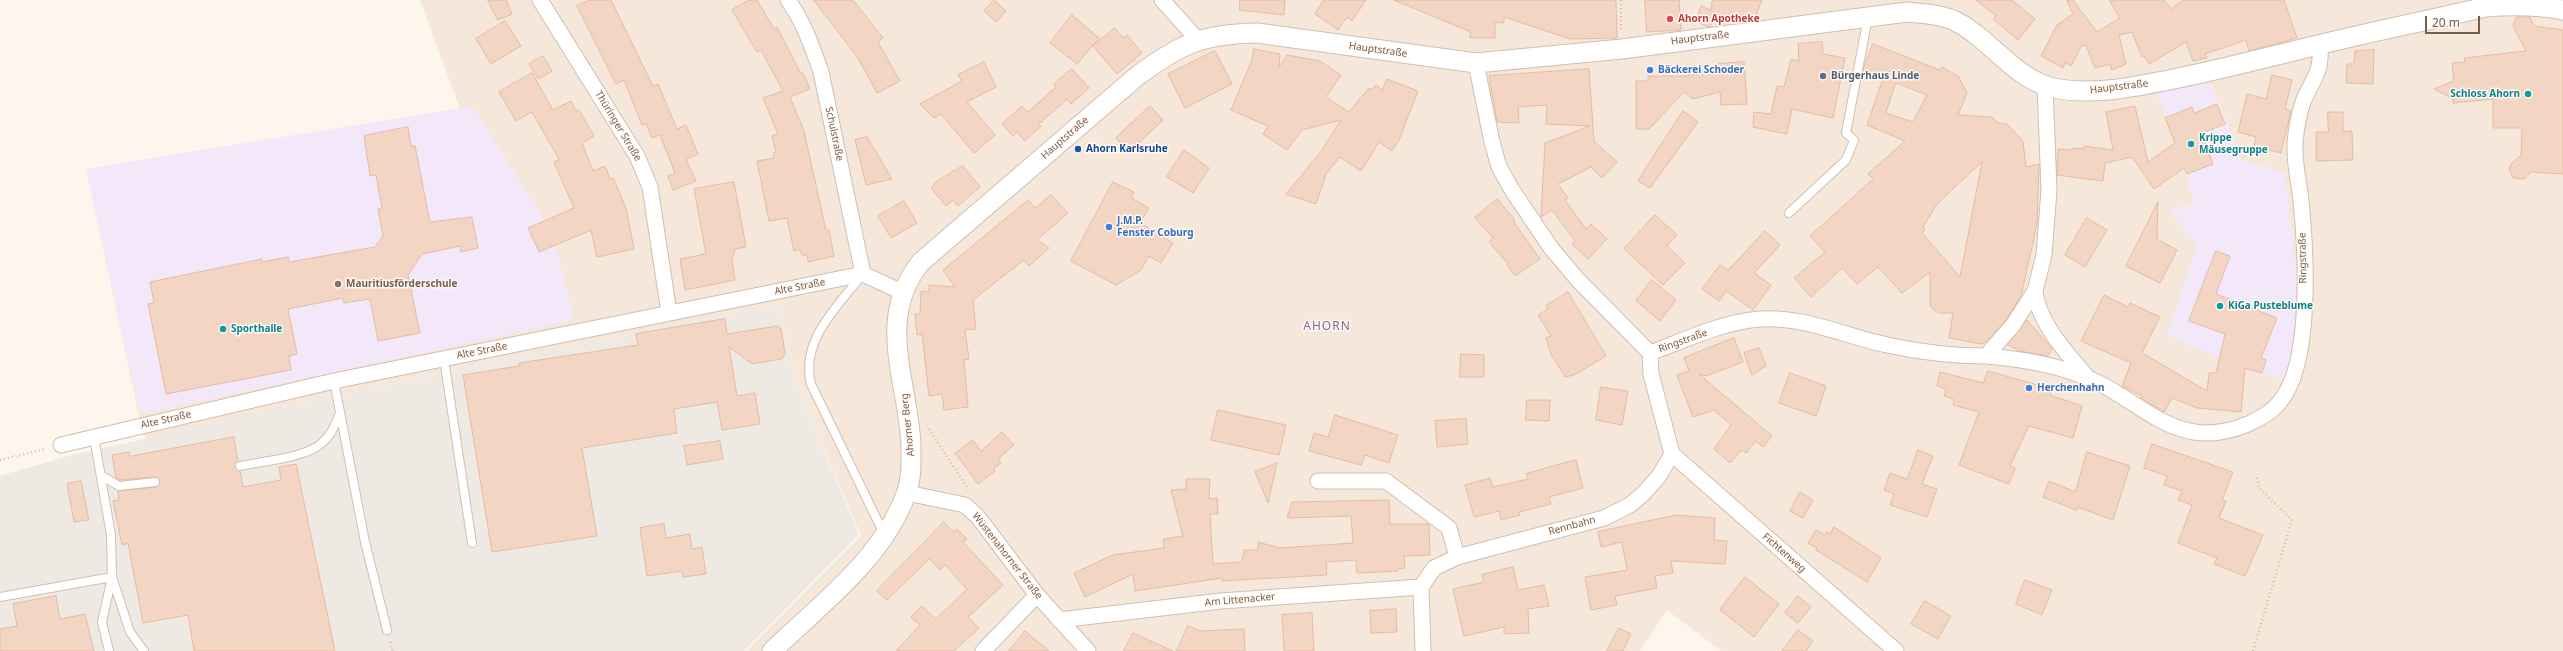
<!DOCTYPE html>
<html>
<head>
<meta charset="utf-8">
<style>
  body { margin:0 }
  #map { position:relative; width:2563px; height:651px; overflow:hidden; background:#fdf6ec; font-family:"Noto Sans",sans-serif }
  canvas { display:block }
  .scale { position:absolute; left:2425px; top:16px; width:55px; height:18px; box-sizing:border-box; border:2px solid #7a5c4d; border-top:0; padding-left:5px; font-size:12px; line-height:14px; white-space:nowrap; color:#7a5c4d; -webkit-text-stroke:3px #fffaf3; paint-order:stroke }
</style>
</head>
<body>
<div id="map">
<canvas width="2563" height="651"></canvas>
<div class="scale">20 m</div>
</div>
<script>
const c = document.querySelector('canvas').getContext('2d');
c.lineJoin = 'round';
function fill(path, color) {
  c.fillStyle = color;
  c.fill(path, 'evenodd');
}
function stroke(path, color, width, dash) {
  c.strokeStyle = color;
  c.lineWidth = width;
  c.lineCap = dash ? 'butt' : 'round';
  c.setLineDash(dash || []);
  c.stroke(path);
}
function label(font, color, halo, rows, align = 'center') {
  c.font = font + ' "Noto Sans",sans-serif';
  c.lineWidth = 3;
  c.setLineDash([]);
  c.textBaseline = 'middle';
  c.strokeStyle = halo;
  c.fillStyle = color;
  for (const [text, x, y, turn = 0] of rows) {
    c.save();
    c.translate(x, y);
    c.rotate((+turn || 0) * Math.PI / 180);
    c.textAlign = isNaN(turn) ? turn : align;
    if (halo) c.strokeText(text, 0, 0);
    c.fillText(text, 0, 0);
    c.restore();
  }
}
const residential = new Path2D(`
  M420,0H2563V651H1721L1667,610L1640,651H746L861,536L797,385L778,304L372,388L146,439L141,425L86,169L460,109Z`);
const industrial = new Path2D(`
  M778,304L797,385L859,535L744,651H0V476L68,456L372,388Z`);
const education = new Path2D(`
  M2211,83L2242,160L2285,173L2297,285L2292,352L2284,380L2247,368L2167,336L2197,245L2169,211L2194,204L2187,175L2157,93Z
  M472,106L543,217L556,248L574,320L140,414L86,169Z`);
const building = new Path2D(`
  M488,0H506L512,14L498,20Z
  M590,0H611L653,86L658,84L677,129L686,125L698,154L686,159L696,181L673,190L668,176L675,173L660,135L652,138L646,124L642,125L624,80L616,84L577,6Z
  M749,0H757L774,29L777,27L801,74L803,73L810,89L790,97L804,131L826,230H829L834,256L808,262L807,255H802L800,250L794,251L787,218L769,221L757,161L774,158L773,153L776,152L772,136L778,134L763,98L783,91L761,50L757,52L732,10Z
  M814,0H853L883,38L878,42L900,81L877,93L858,58Z
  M994,0L1006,11L996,22L984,11Z
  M1240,0H1285L1284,15L1240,10Z
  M1324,0H1366L1352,21L1347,17L1338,30L1315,14Z
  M1394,0H1616L1617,38L1570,39L1504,17V23L1495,22V38H1470V32Z
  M1645,0H1679L1681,30L1647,32Z
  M1713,0H1762L1754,21L1731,22L1714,16L1710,27L1696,22L1701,6L1710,10Z
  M1976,0H2012L2035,19L2018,40L1993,19L1996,16Z
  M2073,0L2097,32L2120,18L2109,0H2164L2171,9L2183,0H2284L2297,38L2249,51L2246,40L2205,54L2207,58L2193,61L2186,42L2149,64L2144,56L2142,57L2132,32L2119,35L2126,64L2112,70L2110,64L2095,68L2086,46L2082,45L2071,66L2065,62L2063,68L2041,56L2057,25L2073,14L2067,1Z
  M1072,15L1099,38L1077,64L1050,43Z
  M2517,17H2530L2534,26L2563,30V174L2531,172L2524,179L2513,178L2509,169L2512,163L2521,155L2522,128H2493V99L2453,103V99L2434,89L2454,81L2452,63L2465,62L2464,58L2526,51L2513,26Z
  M505,21L521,46L491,64L476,39Z
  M1115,28L1123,38L1127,35L1142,53L1117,74L1093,46Z
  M1822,42L1823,54L1845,58L1833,118L1792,109L1787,134L1753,127L1754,112L1771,114L1777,86L1784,87L1791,59L1799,61L1798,44Z
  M1873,44L1940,70L1942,67L1958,76L1967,93L1958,115L1992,117L1998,123L2007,124L2023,141L2026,167L2039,164L2037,224L2021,296L2006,320L1986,342L1981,344L1949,338L1953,313H1938L1930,306V272L1902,293L1878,267L1857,284L1842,268L1811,297L1794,278L1825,252L1810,236L1873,179L1868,174L1905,141L1867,125L1883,78L1863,71ZM1896,83L1927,95L1913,122L1886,113ZM1982,162L1960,277L1922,233L1925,230L1923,227L1937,204Z
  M1254,49L1280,54L1279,67L1287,55L1320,61L1341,75L1326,97L1349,112L1369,88L1371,90L1376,85L1382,90L1387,79L1418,91L1399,140L1392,151L1379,142L1361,171L1340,157L1326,174L1316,204L1286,194L1320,153L1341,120L1302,130L1287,150L1263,134L1268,126L1231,110L1252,60Z
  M2374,50L2373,84L2346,83L2347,64H2354L2355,51Z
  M1215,51L1232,84L1185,108L1168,74Z
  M543,56L552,71L538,79L529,64Z
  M984,62L996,87L967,102L995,135L974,153L941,114L934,118L920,104L962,81L958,75Z
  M1744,62L1747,104L1721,105L1720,92L1693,99L1684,92L1649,129H1636V81H1648V76H1687L1718,68V64Z
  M1072,69L1089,88L1071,104L1067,99L1039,124L1041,126L1025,141L1017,132L1013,136L1002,124L1022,106L1028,112L1056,87L1054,84Z
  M1589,69L1594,141L1617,162L1602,178L1591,167L1558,184L1568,198L1565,200L1586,229L1591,224L1607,239L1588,259L1572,244L1575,241L1552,210L1541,217L1545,143L1590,126L1546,124L1547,105L1518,107L1519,123L1497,122L1489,76Z
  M532,73L553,110L571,101L576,111L579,110L594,136L582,143L593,171L605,166L610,179L613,178L626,208L634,249L597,257L591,230L539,252L528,228L574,208L554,162L559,159L532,112L516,121L499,92Z
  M2272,75L2292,80L2285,109L2291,111L2281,153L2254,146L2256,137L2238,132L2247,94L2266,99Z
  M2217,104L2225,124L2202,133L2213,164L2187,174L2184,168L2154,189L2132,157L2105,163L2103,181L2057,175L2058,149L2072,150V148L2084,149V146L2113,150L2106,112L2135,106L2148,162L2175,143L2165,118L2192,107L2194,113Z
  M1150,106L1163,120L1129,152L1116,138Z
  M1683,111L1698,122L1650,188L1638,181Z
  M2328,112H2343V132L2352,131L2353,160L2316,161V132H2328Z
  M408,127L411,146H415L430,222L472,217L478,248L461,252L460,246L422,254L408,275L420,333L378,341L370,299L344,303L343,298L288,309L297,354L289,356L291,370L166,394L148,304L154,303L150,282L262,259V262L288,257L289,262L375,247L383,236L378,209L382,208L376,175L370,176L364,136Z
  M867,137L892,179L866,185L855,140Z
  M1184,150L1209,168L1193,193L1167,177Z
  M963,166L980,187L958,206L953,200L946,206L931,188L937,181Z
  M734,182L746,247L735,249L732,261L735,280L685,290L680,259L706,254L694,189Z
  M1113,182L1134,192L1131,198L1149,208L1140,223L1173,243L1161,263L1149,256L1141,270L1116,285L1071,261Z
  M1051,195L1068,213L1037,240L1049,248L1029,266L1024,260L973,300L976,329L965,330L969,359L964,360L968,407L944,410L942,394L929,396L922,334L917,335L915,314H920L921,291L929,292V285L955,287L943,270L1028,200L1035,208Z
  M1497,199L1515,220L1513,221L1540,259L1515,276L1507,265L1508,264L1489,242L1493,238L1475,218Z
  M904,201L917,223L891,238L878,216Z
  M2158,202L2157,239L2177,250L2160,283L2126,266Z
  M1655,215L1677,235L1667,246L1685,263L1663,285L1624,249Z
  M2087,218L2107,230L2085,267L2065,255Z
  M1765,231L1780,245L1754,273L1771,285L1753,310L1726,291L1719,301L1702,289L1720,265L1728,270Z
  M2216,251L2230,256L2216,294L2277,318L2261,358L2266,360L2262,373L2245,368L2241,412L2197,408L2172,398L2164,412L2141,398L2142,396L2122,386L2131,363L2081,341L2104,295L2128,307L2130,303L2160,317L2142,353L2207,391L2209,373H2216L2225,334L2189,321Z
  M1652,280L1676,300L1660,321L1636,301Z
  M1568,292L1606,356L1574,375L1565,377L1551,354L1546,338L1551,336L1538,315L1548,309L1546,306Z
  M725,319L727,334L777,326L781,329L785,353L782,359L752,364L729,347L737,396L755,393L760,424L722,430L717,402L674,409L677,433L582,448L597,536L492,552L463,375L519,366V363L638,345L636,334Z
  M2027,320L2052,349L2048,356L2020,351L2008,345Z
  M1734,338L1743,362L1706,376L1699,374L1772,436L1763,447L1756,441L1746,453L1742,450L1730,463L1714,449L1731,425L1714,410L1693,417L1677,375L1689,371L1684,358Z
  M1759,348L1766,366L1752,375L1744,353Z
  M1461,354L1484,355V377H1460Z
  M1988,371L2052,389L2050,395L2082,406L2073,438L2029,426L2010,466L2015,468L2009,484L1959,465L1979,412L1953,405L1954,399L1944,396L1946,389L1937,386L1940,372L1983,383Z
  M1790,373L1826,386L1816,416L1779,403Z
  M1601,387L1628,391L1622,425L1596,420Z
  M1527,400H1550L1549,421L1526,420Z
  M1218,410L1286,425L1279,455L1211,440Z
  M1335,415L1398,435L1389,463L1365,455L1361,465L1309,451L1314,433L1328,437Z
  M1466,419L1468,444L1437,447L1435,421Z
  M1002,432L1014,445L998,459L1001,463L994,468L995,471L978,484L955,453L973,440L981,451Z
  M234,437L238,461L235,467L240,471L243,487L281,480L279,467L296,464L335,651H194L188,615L143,623L128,543L122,545L113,501L119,500L118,491L156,487L160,481L154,477L120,480L116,478L112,455L129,452L130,456Z
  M720,441L723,459L687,465L684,446Z
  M2152,444L2233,472L2222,500L2226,501L2219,518L2263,535L2245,576L2214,564L2217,558L2178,543L2192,505L2178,500L2182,491L2164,485L2167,476L2144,468Z
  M1918,450L1933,456L1922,484L1937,489L1927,517L1890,505L1894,494L1884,490L1890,473L1907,479Z
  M2087,452L2130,466L2113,520L2077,507L2076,510L2043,497L2049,481L2075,492Z
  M1576,460L1583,488L1549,497L1551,504L1519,512L1520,515L1501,520L1499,511L1474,517L1465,485L1490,478L1493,487L1528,479L1526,474Z
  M1277,463L1268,503L1255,472Z
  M1186,479H1210L1209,499L1217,498L1218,514H1210L1213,564L1242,562L1244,550H1258V542L1280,548L1353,543L1351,516L1287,518L1292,502L1389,500L1390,524H1429L1430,555L1404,556L1405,568L1398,569V571L1357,573L1356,560L1326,562L1327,575L1222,581V578L1135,591L1133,574L1085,597L1074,573L1113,555L1164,548L1163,539L1183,536L1171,490L1186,489Z
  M81,481L89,520L74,522L67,484Z
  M1800,492L1813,500L1803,518L1790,511Z
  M1676,515L1715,518L1714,540L1727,541L1725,564L1671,561L1673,573L1655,576L1657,588L1615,596L1617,605L1591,610L1585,577L1627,570L1622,542L1601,547L1598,532Z
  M944,522L954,532L957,529L967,539L963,542L1003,585L968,617L979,628L954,651H896L920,625L911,617L922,606L936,619L967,589L945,565L940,570L929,559L887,600L877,591Z
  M664,524L666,538L690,534L692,549L702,547L706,574L683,577L682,571L647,576L640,528Z
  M1834,527L1881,558L1867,582L1816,550L1817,548L1808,543L1816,530L1825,535L1827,532L1830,534Z
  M1513,567L1518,590L1544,585L1549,606L1528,609L1529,633L1504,634V627L1464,636L1453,589L1484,582L1482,575Z
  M1745,577L1779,604L1754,637L1720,610Z
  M2025,580L2052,590L2042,615L2016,604Z
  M56,596L60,619L85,614L94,651H0V629L17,626L13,604Z
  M1798,596L1811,607L1798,623L1785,613Z
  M1925,601L1951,616L1938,639L1911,624Z
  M1396,609L1397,632L1371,633L1370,611Z
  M1312,613L1314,651H1284L1282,615Z
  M1188,626L1200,631L1244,629L1245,651H1177Z
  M1619,628L1631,634L1623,651H1607Z
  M1798,630L1813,641L1806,651H1782Z
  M1025,631L1049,651H1009Z
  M1133,633L1173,651H1124Z`);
const path = new Path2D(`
  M1621,0V31
  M929,429L968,489
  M0,460L45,449
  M390,642L393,651
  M2253,651L2292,520L2259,488L2257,477`);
const service = new Path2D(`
  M1789,213L1846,160L1854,140L1846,133L1868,17
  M862,275C837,307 800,341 811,384L884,534
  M444,359L472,543
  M334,381L365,542L387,630
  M94,437L111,535L112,577L102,622L109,651
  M240,466C263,461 307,458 323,442C332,434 336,423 340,413
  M102,476L119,486L155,482
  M0,597L112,577L130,632L144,651`);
const minor = new Path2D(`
  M540,0L637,156L650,187L669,313
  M788,0C804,23 812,46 821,72L863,274
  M1162,0L1198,40
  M1476,63L1492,142L1499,167L1512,190L1551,248L1578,280L1650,353C1685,340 1722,322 1760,319C1804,316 1844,336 1887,345C1919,352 1952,356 1986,356L2013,325L2035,291L2044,255L2049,190L2045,85
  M2035,291C2039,324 2066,352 2087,377
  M1986,356C2024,359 2065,366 2099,383C2131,399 2158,426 2194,432C2211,435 2232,431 2248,424C2259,419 2271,413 2279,403C2313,364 2306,251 2301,201C2299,180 2294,165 2295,143C2296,131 2299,114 2303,102C2313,77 2322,75 2320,44
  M61,445L334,381L863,274L902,292
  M1672,454L1896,651
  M1318,481H1386L1449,528L1457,557
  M907,493L965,505L978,517L1037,595L1088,651
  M1059,620L1221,601L1421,587
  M983,651L1037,595
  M1423,651L1421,587L1434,568L1457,557L1604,518L1630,505L1643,494L1659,476L1672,454L1651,374L1650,353`);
const tertiary = new Path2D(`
  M772,651C820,605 883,558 906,494C912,479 911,461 911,445C908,380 875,319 921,262L1136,77C1180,44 1202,34 1257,33L1476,63L1622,49L1907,12C1923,14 1941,14 1955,21C1993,40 2015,82 2059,89C2096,95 2133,87 2169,80C2219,70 2269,57 2318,45C2374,31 2430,20 2486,7C2513,5 2537,5 2563,10`);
const markers = [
  [1670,19,4,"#e0444e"],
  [1650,70,4,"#3f7fe0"],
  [1823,76,4,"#5c6f8a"],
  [2528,94,4,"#0f9aa8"],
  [2191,144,4,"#0f9aa8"],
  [1078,149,4,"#1a4fb4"],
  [1109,227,4,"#3f7fe0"],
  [338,284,4,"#8d6e63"],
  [2220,306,4,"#0f9aa8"],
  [223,329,4,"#0f9aa8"],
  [2029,388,4,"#3f7fe0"]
];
const healthNames = [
  ["Ahorn Apotheke",1678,19]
];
const streetNames = [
  ["Hauptstraße",1700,38,-7],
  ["Hauptstraße",1378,50,8],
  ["Hauptstraße",2119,87,-7],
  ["Thüringer Straße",618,126,59],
  ["Schulstraße",834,134,78],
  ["Hauptstraße",1065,138,-41],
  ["Ringstraße",2303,258,-91],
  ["Alte Straße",800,287,-11],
  ["Ringstraße",1683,341,-20],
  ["Alte Straße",482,351,-11],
  ["Alte Straße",166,420,-13],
  ["Ahorner Berg",908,425,-96],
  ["Rennbahn",1572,526,-15],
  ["Fichtenweg",1784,553,41],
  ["Wüstenahorner Straße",1007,556,52],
  ["Am Littenacker",1240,600,-5]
];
const shopNames = [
  ["Bäckerei Schoder",1658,70],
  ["J.M.P.",1117,221],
  ["Fenster Coburg",1117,233],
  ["Herchenhahn",2037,388]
];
const serviceNames = [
  ["Bürgerhaus Linde",1831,76]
];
const cultureNames = [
  ["Schloss Ahorn",2520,94,"right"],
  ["Krippe",2199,138],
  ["Mäusegruppe",2199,150],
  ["KiGa Pusteblume",2228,306],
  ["Sporthalle",231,329]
];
const transitNames = [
  ["Ahorn Karlsruhe",1086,149]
];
const educationNames = [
  ["Mauritiusförderschule",346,284]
];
const quarterNames = [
  ["AHORN",1327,327]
];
fill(residential, '#f5e8da');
fill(industrial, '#efe9e4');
fill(education, '#f3e8fa');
fill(building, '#f3d5c3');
stroke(building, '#e6bba3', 1);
stroke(service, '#d1beb0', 10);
stroke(minor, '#d1beb0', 17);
stroke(tertiary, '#d1beb0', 21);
stroke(path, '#d9b8a5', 2.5, [1, 3]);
stroke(service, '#fff', 8);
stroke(minor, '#fff', 15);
stroke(tertiary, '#fff', 19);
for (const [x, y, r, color] of markers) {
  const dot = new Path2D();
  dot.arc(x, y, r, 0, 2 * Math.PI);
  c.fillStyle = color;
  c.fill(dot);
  stroke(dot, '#fffaf3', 1.5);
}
label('bold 10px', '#be3a42', '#fffaf3', healthNames, 'left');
label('10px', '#7a5c4d', '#fffaf3', streetNames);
label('bold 10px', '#366cbe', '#fffaf3', shopNames, 'left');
label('bold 10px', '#4e5e75', '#fffaf3', serviceNames, 'left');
label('bold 10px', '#0d838f', '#fffaf3', cultureNames, 'left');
label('bold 10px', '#164399', '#fffaf3', transitNames, 'left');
label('bold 10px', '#785e54', '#fffaf3', educationNames, 'left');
c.letterSpacing = '1px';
label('12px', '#846695', '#fffaf3', quarterNames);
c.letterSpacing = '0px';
</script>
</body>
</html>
